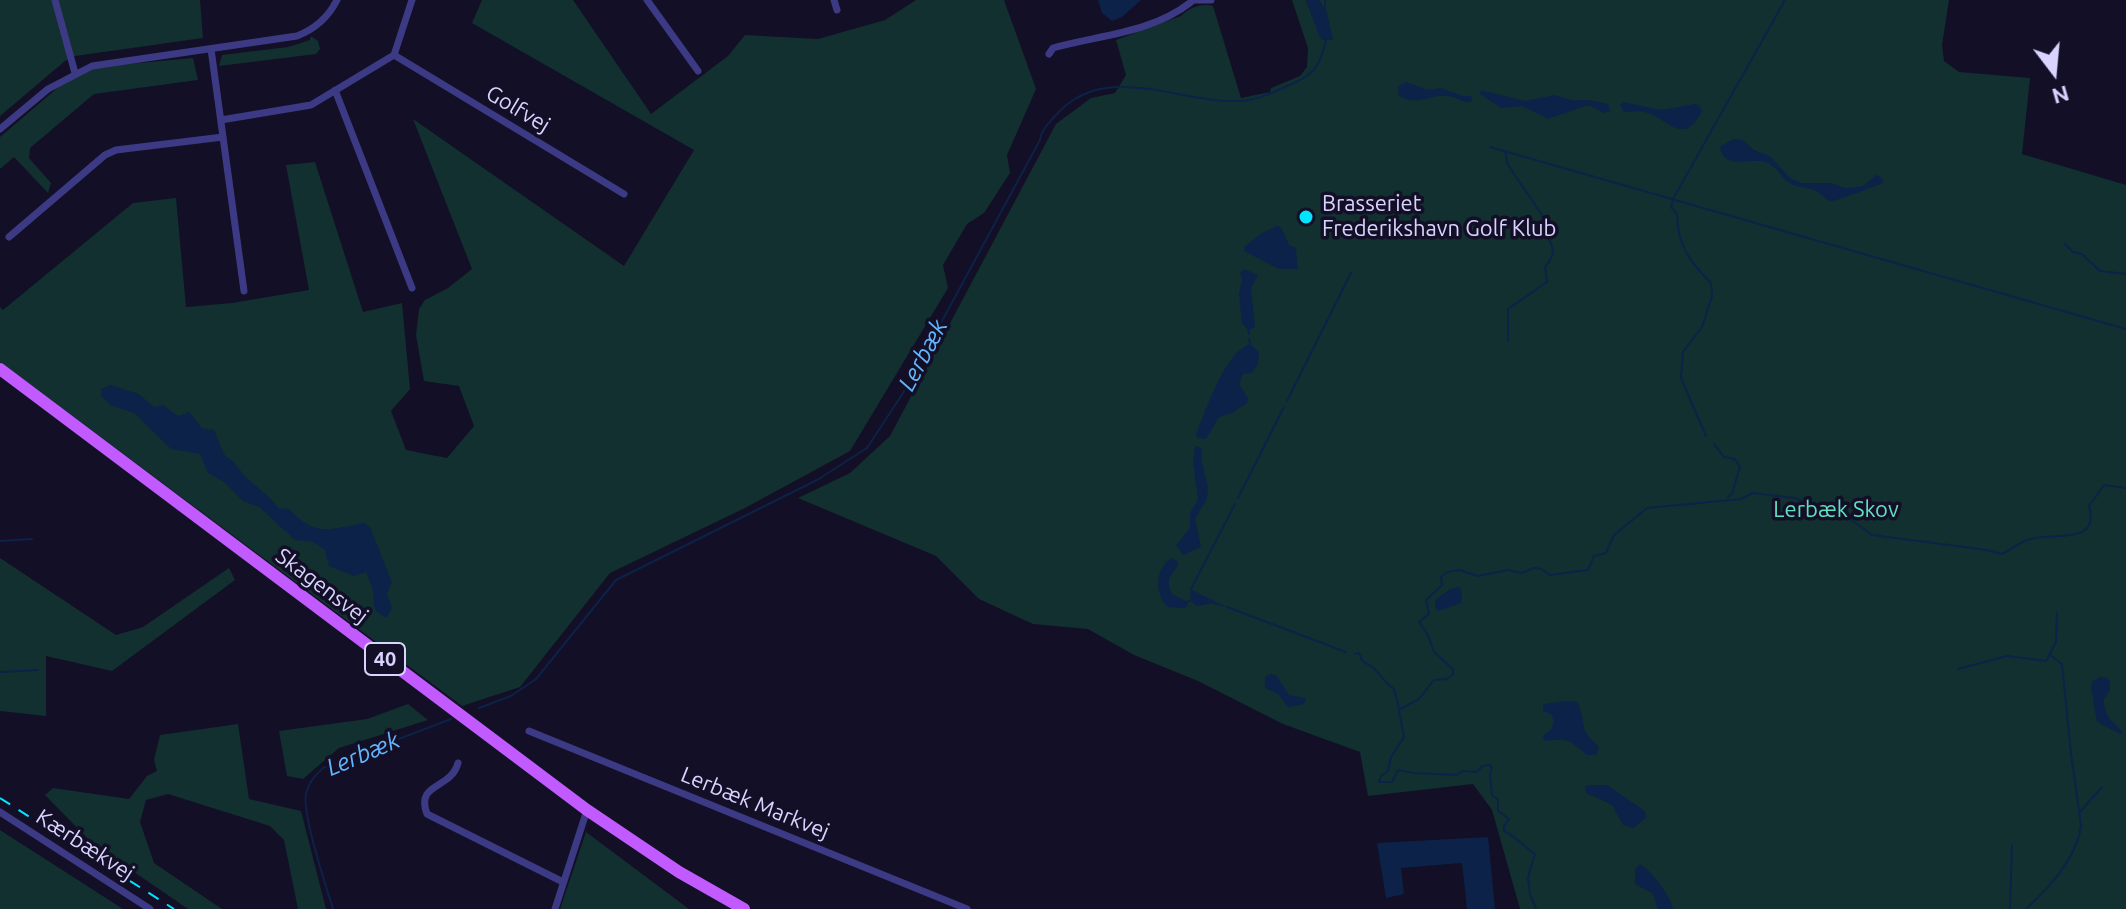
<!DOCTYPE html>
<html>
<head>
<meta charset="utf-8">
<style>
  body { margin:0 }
  #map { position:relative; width:2126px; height:909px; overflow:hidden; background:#130f26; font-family:Ubuntu,sans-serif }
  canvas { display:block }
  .north { position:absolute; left:2014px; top:32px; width:80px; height:80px; -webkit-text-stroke:6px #130f26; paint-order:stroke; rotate:164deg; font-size:22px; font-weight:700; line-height:32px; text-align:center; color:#d9d4ff }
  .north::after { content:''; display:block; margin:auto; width:28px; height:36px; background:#d9d4ff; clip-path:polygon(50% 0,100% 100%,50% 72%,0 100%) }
</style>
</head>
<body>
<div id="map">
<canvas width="2126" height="909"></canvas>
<div class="north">N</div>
</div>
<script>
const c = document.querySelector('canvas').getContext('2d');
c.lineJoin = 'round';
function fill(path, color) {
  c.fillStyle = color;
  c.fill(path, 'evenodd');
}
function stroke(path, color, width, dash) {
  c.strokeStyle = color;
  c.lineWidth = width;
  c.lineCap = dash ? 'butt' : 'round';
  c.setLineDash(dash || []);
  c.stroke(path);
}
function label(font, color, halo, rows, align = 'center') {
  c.font = font + ' Ubuntu,sans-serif';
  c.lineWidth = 7;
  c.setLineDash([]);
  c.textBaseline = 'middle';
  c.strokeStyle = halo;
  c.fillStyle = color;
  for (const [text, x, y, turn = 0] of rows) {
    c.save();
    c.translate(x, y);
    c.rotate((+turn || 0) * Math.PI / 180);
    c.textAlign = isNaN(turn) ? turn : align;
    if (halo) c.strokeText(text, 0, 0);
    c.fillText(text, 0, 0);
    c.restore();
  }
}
const green = new Path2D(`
  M0,0H200L203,38L75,56L65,61L0,116Z
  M482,0H573L651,114L728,56L745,35L818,39L885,20L916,0H1004L1036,89L1007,155L1010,173L984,213L967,224L943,265L948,288L850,451L745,508L610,573L520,687L462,706L0,362V307L3,310L133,203L176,198L186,307L232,303L309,290L286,165L315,162L363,312L402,303L410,389L391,411L406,450L447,458L474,426L459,386L424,381L416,335L419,309L425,300L448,288L472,269L413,119L624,266L694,150L472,23Z
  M1292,0H1306L1322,40H1332L1327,14L1319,0H1949L1942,45L1944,61L1959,72L2030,78L2022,154L2126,185V909H1520L1492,810L1473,784L1368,796L1360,752L1283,724L1198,681L1134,655L1088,629L1033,624L979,599L936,556L798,498L850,473L890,436L1056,124L1091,98L1115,93L1126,75L1116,40L1181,16C1189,8 1201,3 1213,6L1241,98L1270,92L1271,88L1300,76L1307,67L1308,48Z
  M311,36L318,41L320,49L316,54L219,66L222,55L288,47L310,40Z
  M193,58L198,80L94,94L30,148L29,158L51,183L48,193L14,157L0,169V137L62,84L96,67Z
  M0,558L116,635L143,627L229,568L235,580L112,671L46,656V716L0,711Z
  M408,704L428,720L339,748L303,779L287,776L279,731L367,719Z
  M238,724L249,799L301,811L326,909H298L284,840L270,826L168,794L146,800L140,822L154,863L222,909H188L92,843L45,795L53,788L129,799L147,776L157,771L154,760L160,735Z
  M0,830L123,909H0Z
  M586,832L689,909H560Z`);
const water = new Path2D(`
  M1098,0H1141L1122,17L1112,21L1102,13Z
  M1306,0H1319L1327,14L1333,40H1322L1319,35Z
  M1406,82L1428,90L1441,88L1463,96H1471L1472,99L1471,102C1462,103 1461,99 1452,97C1432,91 1421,108 1399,96L1398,86Z
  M1481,90L1525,101L1555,95L1571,100H1588L1608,104L1610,111L1604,113L1591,106H1585L1548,119L1522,106L1501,108L1480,94Z
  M1623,102L1661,110L1695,104L1699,105L1702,111C1683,149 1666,116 1644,112C1638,110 1630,112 1624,112L1620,105Z
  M1733,139L1743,140L1754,150L1770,156L1790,178L1801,183H1830L1846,188L1863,186L1876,175L1881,177L1884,182C1880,185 1836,201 1832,201C1824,200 1822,194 1816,191C1808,187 1799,188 1791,184C1782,179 1778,168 1768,163C1752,156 1725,172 1720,147Z
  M1277,226L1281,227L1289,245L1296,248L1298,269H1279L1244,251V247L1260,234Z
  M1244,269L1258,275L1251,288L1255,325L1253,329H1248L1242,324L1239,294L1242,280L1240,273Z
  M1250,344L1259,352L1258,364L1252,373L1243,374L1239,384L1248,398L1247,403L1232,413L1219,417L1206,439L1197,438L1196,434C1206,410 1224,353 1250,344Z
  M111,385L139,394L154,407L163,405L178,416L189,412L202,428L214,430L225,456C236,461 239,471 249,480C260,490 270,496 278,508L289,509C317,538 328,529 364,523L370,527L392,582L387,594L392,608L387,618C370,610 375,606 373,591C372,585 368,578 366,572L354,576L329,566L325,550L313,542L295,540L259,507L243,501L224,482L208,473L200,454L171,449L134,413L110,405L101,396V389Z
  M1195,446L1202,448L1201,459L1208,487L1207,499L1195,519L1201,547L1183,555L1176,545L1190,528V513L1198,499L1193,463Z
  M1171,558L1177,561L1178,566C1169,577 1166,579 1172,594L1186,601L1188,605L1185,608L1168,607C1154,594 1155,569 1171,558Z
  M1460,587L1462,594L1461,603L1439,611L1435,609V600L1450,589Z
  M1191,589L1192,590L1227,607C1222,607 1215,603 1209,604C1200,605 1196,609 1190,599Z
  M1271,674L1276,675L1289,695L1306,698L1304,704L1288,707L1278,694L1265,688V677Z
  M2100,677L2107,678L2110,682V690L2103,701L2108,717L2123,733L2120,734L2097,722L2091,687L2092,682Z
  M1568,701L1577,702C1589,726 1575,725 1599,747L1596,755H1587C1568,739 1569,739 1544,741L1543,735L1551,730L1554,721L1551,714L1543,711V704Z
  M1589,785H1607L1645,811L1647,817L1634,828L1623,825L1612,805L1586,793L1585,786Z
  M1488,837L1495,909H1467L1462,863L1401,868L1404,894L1386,898L1377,843Z
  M1640,864C1650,868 1672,898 1673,909H1658L1652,893L1635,884V869Z`);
const stream = new Path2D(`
  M1325,0V11
  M1490,147L2126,329
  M1505,151L1508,165L1546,221C1540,242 1565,243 1545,267L1547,282L1508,309V341
  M2065,244L2073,252L2082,254L2100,271L2126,274
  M1248,329L1249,334
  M1249,339L1250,344
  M1287,401L1351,273
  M1706,436L1681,378L1683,352L1702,327L1712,296L1711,283C1690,262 1677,245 1677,214L1671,207L1673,199L1785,0
  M1714,444L1724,457L1735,459L1740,467L1732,494L1728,497
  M1238,498L1284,407
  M0,541L32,539
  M1191,589L1235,504
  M1187,602L1190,601
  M1227,607L1346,652
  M1355,654L1359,653L1363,662C1378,666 1381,681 1394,689L1399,708
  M1958,669L2007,656L2046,661L2056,642L2057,613
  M0,672L38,670
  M479,708L511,696L536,679L616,580L817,480L867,448L903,393L1040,140C1041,130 1049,123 1056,115C1104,60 1177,103 1238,101C1255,101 1269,94 1285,87C1312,76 1320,69 1326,40
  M2080,812L2102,787
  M333,909C326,886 302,814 306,794C308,783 315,775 323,768L451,719
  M1536,909L1530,894L1528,877L1535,854C1528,849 1510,833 1504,831V826L1509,819L1498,811V800L1492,795L1490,774L1492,768L1490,765L1483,766L1476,772L1462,771L1457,775L1414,773L1398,770L1392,782H1379L1381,776L1388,771L1391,757L1404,737L1399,710L1419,699L1434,680L1447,679L1453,674V669L1434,652L1428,635L1419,622L1429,614L1426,600L1442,585L1441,577L1447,572L1460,570L1477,576L1508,570L1521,573L1534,568L1541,569L1550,575L1588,570L1594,556L1606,553L1614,535L1647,508L1741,499L1753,493L1795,498L1822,509L1846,516L1872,535L1987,550L2002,554C2011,550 2021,541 2030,539C2052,532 2101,546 2089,506L2104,485L2126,488
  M2010,909L2012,845
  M2026,909C2049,888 2077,857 2081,826L2071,753L2062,664L2050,655`);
const minor = new Path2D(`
  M55,0L75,73
  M647,0L698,71
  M834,0L837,10
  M1191,0H1211
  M211,49L244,291
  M1049,54L1053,48C1100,35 1152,33 1191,2
  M394,55L624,194
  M335,90L412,288
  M221,120L311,105L394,55L412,0
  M0,129L48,89L92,66L297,36C315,29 328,18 337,0
  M9,237L105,155L116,150L223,137
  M529,731L967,909
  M458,763C451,790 415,782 427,814L563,882
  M0,812L150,909
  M555,909L587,810`);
const primary = new Path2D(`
  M0,369L587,810L679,872L744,909`);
const rail = new Path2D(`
  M0,798L174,909`);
const markers = [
  [1306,217,8,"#00e5ff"]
];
const shields = [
  [385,659,40]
];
const shieldNames = [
  ["40",385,659]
];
const streetNames = [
  ["Golfvej",518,109,31],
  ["Skagensvej",322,586,37],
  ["Lerbæk Markvej",755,803,22],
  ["Kærbækvej",85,845,33]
];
const poiNames = [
  ["Brasseriet",1322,204],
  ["Frederikshavn Golf Klub",1322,229]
];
const parkNames = [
  ["Lerbæk Skov",1836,510]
];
const waterNames = [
  ["Lerbæk",923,355,-62],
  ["Lerbæk",363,754,-23]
];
fill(green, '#12302f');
fill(water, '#0c2248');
stroke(stream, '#0c2248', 2);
stroke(minor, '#3d3a85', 7);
stroke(primary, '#c25bff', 12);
stroke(rail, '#00e5ff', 2, [12, 10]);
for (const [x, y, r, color] of markers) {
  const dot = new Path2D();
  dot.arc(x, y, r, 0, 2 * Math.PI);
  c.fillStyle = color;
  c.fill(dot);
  stroke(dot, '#130f26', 3);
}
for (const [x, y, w] of shields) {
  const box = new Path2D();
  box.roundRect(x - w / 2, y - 16, w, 32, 6);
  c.fillStyle = '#130f26';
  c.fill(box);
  stroke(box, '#d9d4ff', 2);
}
label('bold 20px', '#d9d4ff', null, shieldNames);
label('22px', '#d9d4ff', '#130f26', streetNames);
label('22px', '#d9d4ff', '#130f26', poiNames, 'left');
label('22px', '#5fe0c0', '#130f26', parkNames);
label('italic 24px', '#62b6ff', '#130f26', waterNames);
</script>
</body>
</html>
